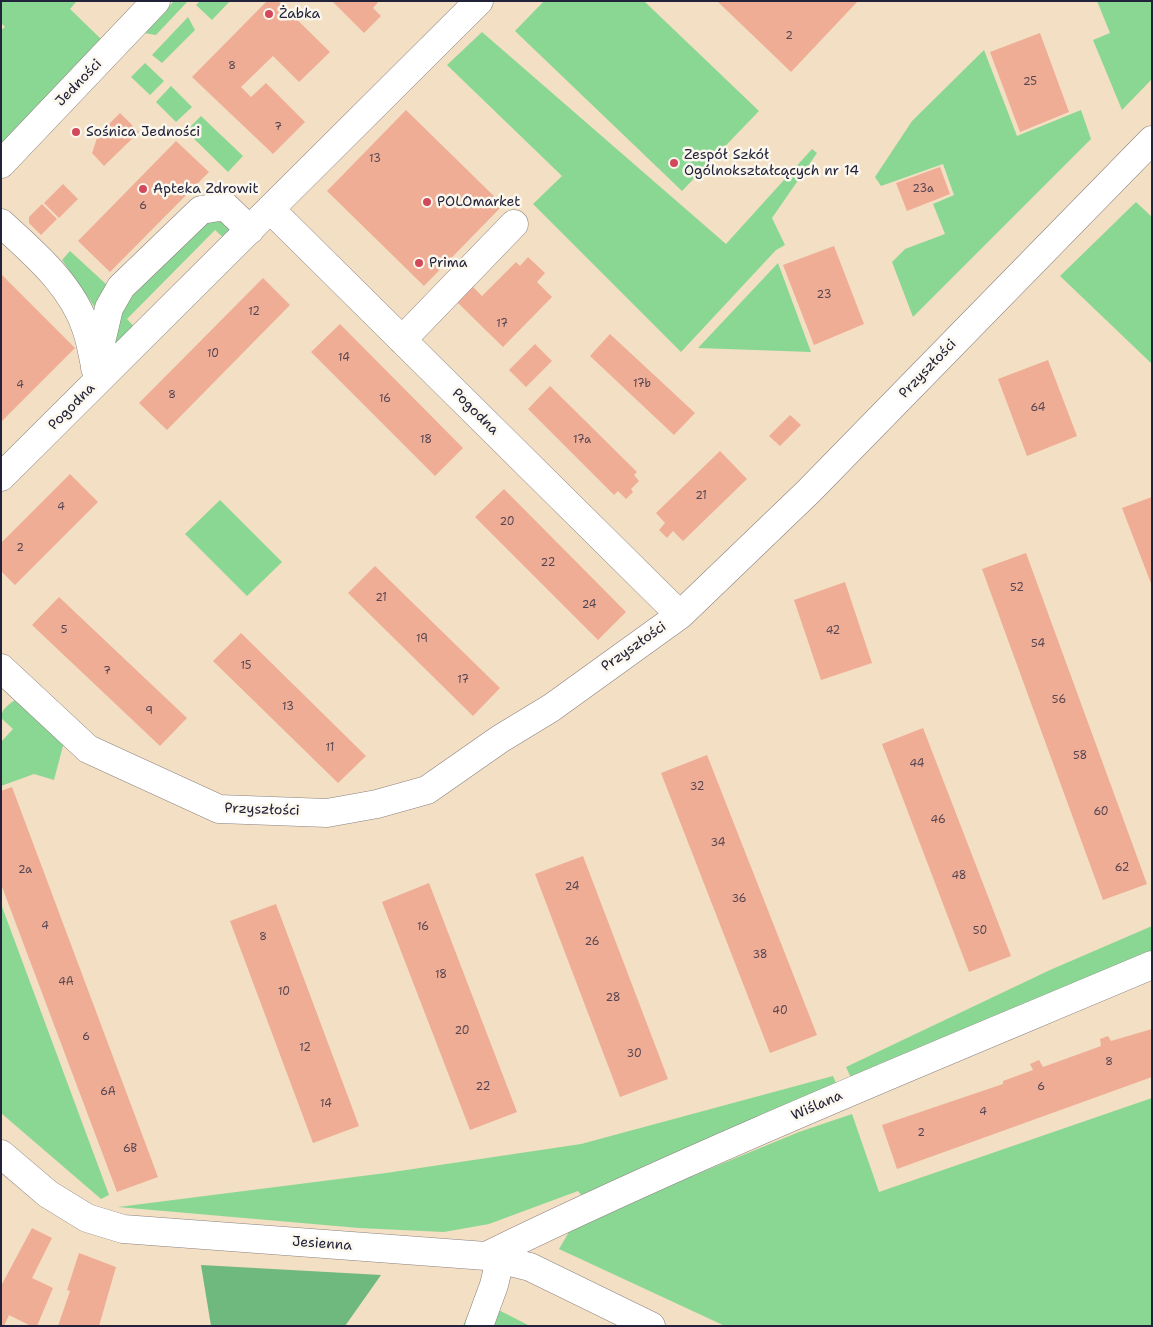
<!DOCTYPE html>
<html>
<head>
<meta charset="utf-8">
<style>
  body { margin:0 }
  #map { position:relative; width:1153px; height:1327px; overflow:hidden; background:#f3dfc3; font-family:"Shantell Sans",sans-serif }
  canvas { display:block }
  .frame { position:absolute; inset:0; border:2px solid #22223b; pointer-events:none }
</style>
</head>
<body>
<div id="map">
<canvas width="1153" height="1327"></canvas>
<div class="frame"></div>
</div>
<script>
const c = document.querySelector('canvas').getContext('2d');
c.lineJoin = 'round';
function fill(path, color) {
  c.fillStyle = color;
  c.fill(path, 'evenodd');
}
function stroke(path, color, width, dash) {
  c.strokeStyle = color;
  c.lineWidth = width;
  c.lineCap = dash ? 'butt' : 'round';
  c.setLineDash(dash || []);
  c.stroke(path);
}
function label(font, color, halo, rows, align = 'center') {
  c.font = font + ' "Shantell Sans",sans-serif';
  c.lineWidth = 5;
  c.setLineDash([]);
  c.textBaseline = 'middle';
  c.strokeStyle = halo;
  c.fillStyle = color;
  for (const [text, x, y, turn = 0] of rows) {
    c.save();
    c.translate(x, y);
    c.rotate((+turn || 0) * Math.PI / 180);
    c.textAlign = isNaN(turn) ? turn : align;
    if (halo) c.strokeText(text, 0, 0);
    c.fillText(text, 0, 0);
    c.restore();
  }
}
const green = new Path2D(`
  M1,1H77L70,9L102,40L1,144V30L5,27L1,23Z
  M174,1H188L156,35L144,33Z
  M200,1H230L212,20L196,5Z
  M544,1H644L759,111L682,191L515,31Z
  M1097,1H1152V79L1122,110L1093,40L1110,33Z
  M188,17L195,30L162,63L152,55Z
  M482,32L726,244L812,149L817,153L772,218L785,245L776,250L681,352L533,204L562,176L447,65Z
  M984,50L1017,136L1081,110L1091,139L913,317L892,262L905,249L945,234L933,204L954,195L943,164L881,186L875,177L912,121Z
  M145,63L164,81L150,95L131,77Z
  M171,86L192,107L176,122L156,102Z
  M201,116L243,156L228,172L186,131Z
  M1136,202L1152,217V364L1060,276Z
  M212,221L226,222L238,233L228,242L215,230L127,319L139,332L109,355L115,311L201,222Z
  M70,251L107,285L98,312L62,260Z
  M778,263L811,352L698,348Z
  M220,500L282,562L247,596L185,534Z
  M17,699L64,742L54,780L34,774L1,786V742L13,729L1,718C1,709 10,703 17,699Z
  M1,904L109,1195L101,1199L1,1113Z
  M1152,926V954L852,1080L846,1067L1050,970Z
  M833,1076L838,1088L581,1195L578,1191L489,1224L444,1232L359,1228L118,1207L386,1173L581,1144Z
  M1152,1098V1326H725L559,1249L573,1225L799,1132L852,1114L879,1192Z
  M475,1298L530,1326H463Z`);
const forest = new Path2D(`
  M201,1265L381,1275L345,1326H211Z`);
const building = new Path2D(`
  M267,1H278L330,52L299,82L273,56L241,87L251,97L266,83L305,122L273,154L192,77Z
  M332,1H379L373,8L381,16L364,33Z
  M717,1H858L791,72Z
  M1040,33L1069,112L1020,132L990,52Z
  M406,110L503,205L424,286L327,191Z
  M120,113L139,132L104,166L92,153L98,135Z
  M176,141L209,172L110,272L78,241Z
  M940,167L950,194L907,211L896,183Z
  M63,184L78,199L59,218L44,203Z
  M42,204L57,219L41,235L29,223V217Z
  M834,246L864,324L814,345L783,265Z
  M528,257L545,273L537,282L552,297L503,347L457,302L472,286L482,296L516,262L520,266Z
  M1,274L75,348L1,422Z
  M263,278L290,305L167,430L139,403Z
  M340,324L463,448L435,476L311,352Z
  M610,334L695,413L674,435L590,356Z
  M535,344L552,361L526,387L509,370Z
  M1048,360L1077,436L1027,456L998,379Z
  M550,386L637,472L634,475L639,481L631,489L633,492L626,499L618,491L614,495L528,409Z
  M790,415L801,425L780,446L769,436Z
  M720,451L747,479L683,541L673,531L667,538L659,530L665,523L656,513Z
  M70,474L98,502L15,585L1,571V543Z
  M504,489L626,612L598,640L475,517Z
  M1152,497V586L1122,508Z
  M1026,553L1147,884L1103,900L982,569Z
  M375,566L500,688L473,716L348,593Z
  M845,582L872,663L821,680L794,600Z
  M59,597L187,718L160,746L32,625Z
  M241,633L366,756L338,783L213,661Z
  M923,728L1011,956L969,972L882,744Z
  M707,755L817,1035L770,1053L661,773Z
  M12,787L158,1177L117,1192L1,884V791Z
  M583,856L668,1079L620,1097L535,874Z
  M429,883L517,1112L470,1130L382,902Z
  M276,904L359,1126L313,1143L230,921Z
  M1152,1029V1077L897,1169L882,1125L1003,1084V1081L1033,1070L1030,1064L1039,1060L1043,1067L1101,1046L1100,1039L1108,1036L1111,1041Z
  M32,1228L52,1238L32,1278L53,1288L37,1326H31L9,1315L4,1326H1V1286Z
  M79,1253L116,1267L99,1326H58L70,1291L67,1290Z`);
const minor = new Path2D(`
  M1,164L156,1
  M270,209L680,615
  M1,223C35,254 73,286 87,331C90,340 92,351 94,361
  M402,340L514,224
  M95,368L109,308L121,287L201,210L225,206L250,230
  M1,477L479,1
  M1,668L88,749L219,809L327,813L377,804L427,790L500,739L551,708L680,615L809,491L1152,140
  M1,1154L48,1194L87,1218L123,1229L486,1256L530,1267L651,1326
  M486,1256C704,1150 929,1059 1152,965
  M479,1326L494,1285L500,1260`);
const markers = [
  [269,14,5,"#d1495b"],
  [76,132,5,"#d1495b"],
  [674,163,5,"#d1495b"],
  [143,189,5,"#d1495b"],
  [427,202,5,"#d1495b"],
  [419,263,5,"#d1495b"]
];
const numberNames = [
  ["2",789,36],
  ["8",232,66],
  ["25",1030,82],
  ["7",278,127],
  ["13",375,159],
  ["23a",923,189],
  ["6",143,206],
  ["23",824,295],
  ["12",254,312],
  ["17",502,324],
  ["10",213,354],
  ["14",344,358],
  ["17b",642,384],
  ["4",20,385],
  ["8",172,395],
  ["16",385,399],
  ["64",1038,408],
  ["18",426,440],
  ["17a",582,440],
  ["21",701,496],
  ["4",61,507],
  ["20",507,522],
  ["2",20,548],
  ["22",548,563],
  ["52",1017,588],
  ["21",381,598],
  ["24",589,605],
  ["5",64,630],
  ["42",833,631],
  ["19",422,639],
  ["54",1038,644],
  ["15",246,666],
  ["7",107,671],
  ["17",463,680],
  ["56",1059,700],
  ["13",288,707],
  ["9",149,711],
  ["11",330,748],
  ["58",1080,756],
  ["44",917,764],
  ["32",697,787],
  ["60",1101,812],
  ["46",938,820],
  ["34",718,843],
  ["62",1122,868],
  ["2a",25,870],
  ["48",959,876],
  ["24",572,887],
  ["36",739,899],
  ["4",45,926],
  ["16",423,927],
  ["50",980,931],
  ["8",263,937],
  ["26",592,942],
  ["38",760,955],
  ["18",441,975],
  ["4A",66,982],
  ["10",284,992],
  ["28",613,998],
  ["40",780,1011],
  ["20",462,1031],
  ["6",86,1037],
  ["12",305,1048],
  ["30",634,1054],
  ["8",1109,1062],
  ["22",483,1087],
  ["6",1041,1087],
  ["6A",108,1092],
  ["14",326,1104],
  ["4",983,1112],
  ["2",921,1133],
  ["6B",130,1149]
];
const poiNames = [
  ["Żabka",279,14],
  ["Sośnica Jedności",86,132],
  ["Zespół Szkół",684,155],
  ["Ogólnokształcących nr 14",684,171],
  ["Apteka Zdrowit",153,189],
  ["POLOmarket",437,202],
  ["Prima",429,263]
];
const streetNames = [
  ["Jedności",79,83,-46],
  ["Przyszłości",928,369,-46],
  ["Pogodna",72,407,-45],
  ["Pogodna",475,412,45],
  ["Przyszłości",634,647,-35],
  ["Przyszłości",262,810,2],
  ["Wiślana",817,1106,-24],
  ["Jesienna",322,1244,4]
];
fill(green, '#8ad794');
fill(forest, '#6fb87e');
fill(building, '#efad95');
stroke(minor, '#8a807f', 29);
stroke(minor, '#fff', 28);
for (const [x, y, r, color] of markers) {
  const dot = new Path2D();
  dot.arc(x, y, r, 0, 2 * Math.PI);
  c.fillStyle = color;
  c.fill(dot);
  stroke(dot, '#fbf7ec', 2);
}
label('11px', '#554552', null, numberNames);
label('14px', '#22223b', '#fbf7ec', poiNames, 'left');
label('14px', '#22223b', '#fbf7ec', streetNames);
</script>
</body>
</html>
